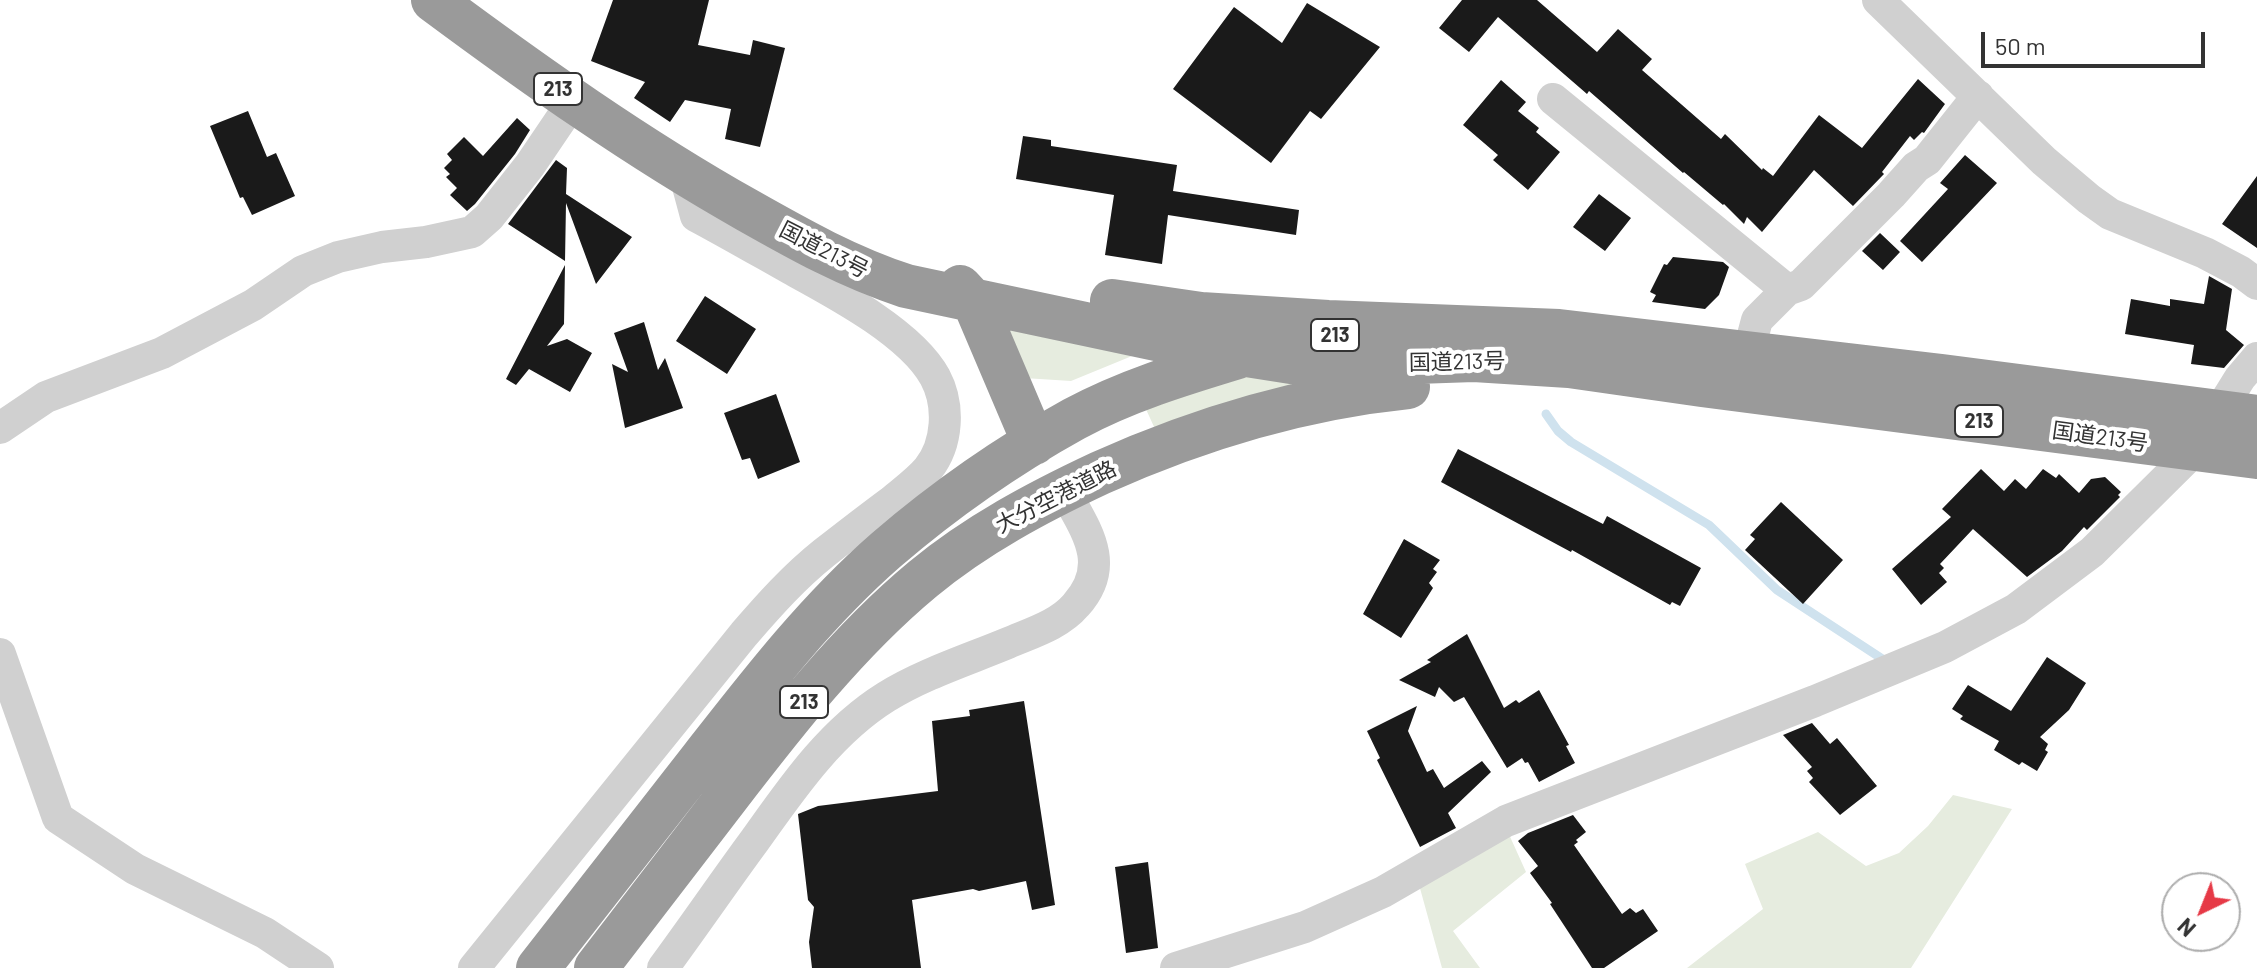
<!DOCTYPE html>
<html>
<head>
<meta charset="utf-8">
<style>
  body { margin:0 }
  #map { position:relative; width:2257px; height:968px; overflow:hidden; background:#fff; font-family:Barlow,sans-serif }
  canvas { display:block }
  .north { position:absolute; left:2161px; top:872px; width:80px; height:80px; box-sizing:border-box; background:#fff; border:2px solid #adadad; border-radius:50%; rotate:223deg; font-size:22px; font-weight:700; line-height:32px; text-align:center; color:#333 }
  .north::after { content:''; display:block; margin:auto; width:28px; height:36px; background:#e63946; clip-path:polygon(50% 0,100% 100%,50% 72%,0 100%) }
  .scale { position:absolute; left:1981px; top:32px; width:224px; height:36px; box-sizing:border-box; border:4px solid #333; border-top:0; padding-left:10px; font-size:24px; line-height:28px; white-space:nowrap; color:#333; -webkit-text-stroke:6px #fff; paint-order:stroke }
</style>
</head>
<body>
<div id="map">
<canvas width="2257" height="968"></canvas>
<div class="north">N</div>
<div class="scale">50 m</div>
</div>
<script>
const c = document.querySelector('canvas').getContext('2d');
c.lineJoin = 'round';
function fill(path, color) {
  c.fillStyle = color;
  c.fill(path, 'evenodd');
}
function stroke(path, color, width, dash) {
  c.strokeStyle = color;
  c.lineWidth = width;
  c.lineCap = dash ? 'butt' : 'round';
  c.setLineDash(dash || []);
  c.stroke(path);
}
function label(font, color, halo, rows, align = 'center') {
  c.font = font + ' Barlow,"Noto Sans JP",sans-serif';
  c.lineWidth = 8;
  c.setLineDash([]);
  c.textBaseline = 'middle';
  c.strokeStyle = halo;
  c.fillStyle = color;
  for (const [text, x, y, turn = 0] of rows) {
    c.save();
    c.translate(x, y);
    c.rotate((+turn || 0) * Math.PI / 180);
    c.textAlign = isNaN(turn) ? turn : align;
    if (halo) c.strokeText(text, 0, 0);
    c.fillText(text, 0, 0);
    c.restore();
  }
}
const green = new Path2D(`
  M1005,325L1132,356L1071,381L1024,378Z
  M1257,369L1303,384L1155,429L1145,407Z
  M1953,795L2012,809L1911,968H1687L1763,909L1745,864L1818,832L1866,866L1899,853L1928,826Z
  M1507,830L1526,872L1453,931L1480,968H1442L1418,881Z`);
const stream = new Path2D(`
  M1546,414L1558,431L1571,442L1709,525L1777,590L1887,662`);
const building = new Path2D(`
  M613,0H709L698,45L750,55L753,40L785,48L760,147L725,139L731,109L685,100L670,122L634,98L645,82L591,61Z
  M1462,0H1537L1597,52L1618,29L1652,59L1642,70L1721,139L1725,134L1762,170L1763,168L1773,176L1819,115L1862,148L1918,79L1945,104L1924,133L1922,132L1914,140L1910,136L1882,172L1884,174L1853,206L1814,170L1762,232L1747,217L1744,224L1724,204L1723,205L1684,172L1683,173L1589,91L1587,94L1498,17L1469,52L1439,28Z
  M1307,3L1380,47L1321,119L1310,111L1271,163L1173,89L1234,7L1282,43Z
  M1501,80L1526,102L1518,111L1539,128L1536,132L1560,152L1528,190L1493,160L1498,155L1463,125Z
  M248,111L267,157L276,153L295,196L252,215L243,197L240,198L210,126Z
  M517,118L530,130L515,154L475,204L467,211L450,195L457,188L446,177L450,174L444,168L452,160L447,154L464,137L483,156Z
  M1023,136L1051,140V146L1177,165L1173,191L1299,210L1296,235L1168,215L1162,264L1105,255L1114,195L1016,179Z
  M1965,155L1997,183L1922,262L1900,241L1948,189L1940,183Z
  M556,160L567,168L566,194L632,237L596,284L566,203L565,261L508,224Z
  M2257,176V248L2222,224Z
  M1599,194L1631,218L1605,251L1573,227Z
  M1880,233L1900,252L1883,270L1862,251Z
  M1673,257L1723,262L1729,267L1719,295L1705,309L1652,302L1656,295L1650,292L1664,264L1667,265Z
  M565,265L564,324L547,346L567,339L592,353L570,392L529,369L516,385L506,379Z
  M2209,276L2232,289L2226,330L2244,345L2224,368L2191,364L2194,345L2125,334L2131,299L2170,306V299L2204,304Z
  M705,296L756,329L727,374L676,341Z
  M644,322L658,370L665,358L683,408L625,428L612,364L628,372L614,333Z
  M776,394L800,462L758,479L750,458L742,460L724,413Z
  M1458,449L1603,524L1607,516L1701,568L1680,606L1672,602L1670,605L1572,550L1571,552L1441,482Z
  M1981,469L2004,491L2015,479L2026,489L2043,469L2056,478L2059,474L2079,493L2091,479L2105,477L2121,492L2118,495L2120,497L2087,530L2084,527L2062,551L2027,577L1973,529L1940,564L1944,568L1939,573L1947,582L1921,605L1892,569L1951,517L1942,509Z
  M1781,502L1843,560L1803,604L1745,550L1755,539L1750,535Z
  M1404,539L1440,560L1433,569L1437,572L1429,583L1433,588L1401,638L1363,614Z
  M1467,634L1504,708L1516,700L1519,703L1539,690L1569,745L1566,746L1575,763L1539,782L1528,762L1525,763L1522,758L1507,768L1464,697L1454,702L1439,687L1435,697L1399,680L1431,662L1427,660Z
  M2047,657L2086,683L2069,710L2040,737L2048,744L2045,750L2048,752L2037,771L2022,762L2019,765L1994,750L1999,741L1960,719L1963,716L1952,709L1968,685L2011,711Z
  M1024,701L1055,905L1032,910L1026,881L979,891L973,889L912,900L921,968H812L809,942L814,907L808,900L798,814L818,806L938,791L932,721L970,716L969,710Z
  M1417,706L1408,731L1427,772L1433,769L1444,788L1482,761L1491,772L1448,813L1456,828L1420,847L1377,760L1380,758L1367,731Z
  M1812,723L1830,744L1837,738L1877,786L1840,815L1809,782L1813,778L1807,771L1812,767L1783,735Z
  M1573,815L1586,832L1576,840L1578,842L1574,845L1622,914L1630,908L1636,913L1643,909L1658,931L1604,968H1592L1550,904L1552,903L1530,873L1538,866L1518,841L1528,833Z
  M1148,862L1158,948L1126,953L1115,867Z`);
const minor = new Path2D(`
  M1878,0L2044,161L2089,199L2110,214L2205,253L2241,272L2257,284
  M1553,99L1787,290L1757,320L1748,354
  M1787,290L1801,285L1891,195L1916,167L1927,160L1978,96
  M0,428L46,397L162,353L253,305L303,271L338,257L382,247L426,242L472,232L489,217L530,165L574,100
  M0,654L58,818L135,869L265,933L318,968
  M474,968L744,634C769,605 794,577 824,553C847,535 869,518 892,501C904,491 918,481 928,469C948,444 950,405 935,377C911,333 835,293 791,269C759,251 728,233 696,216L685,175
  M663,968C694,926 724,882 755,840C792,788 830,732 886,697C923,674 967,660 1008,643C1031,633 1059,625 1076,605C1113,564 1085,529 1064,490
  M1176,968L1305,927L1383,892L1506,821L1815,701L1945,647L2016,609L2092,552L2196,449L2240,378L2257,358`);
const highway = new Path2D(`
  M433,0C534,75 637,148 747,210C800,240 848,267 906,286L1189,346L1304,364L1329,365L1474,360L1569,366L1702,385L2257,457
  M960,287L974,302L1034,443
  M1112,301L1201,314L1328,322L1559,331L1942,376L2257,417
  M538,968C593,898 647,828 702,758C759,685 816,611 886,550C944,500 1007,456 1074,419C1126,391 1182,374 1238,357
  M596,968C639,912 682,856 725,800C785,722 847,642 923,579C976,535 1038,502 1100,473C1198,429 1300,398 1408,387`);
const shields = [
  [558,89,48],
  [1335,335,48],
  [1979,421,48],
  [804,702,48]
];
const shieldNames = [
  ["213",558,89],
  ["213",1335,335],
  ["213",1979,421],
  ["213",804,702]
];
const streetNames = [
  ["国道213号",824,250,27],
  ["国道213号",1457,362,-1],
  ["国道213号",2100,437,8],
  ["大分空港道路",1056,497,-27]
];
fill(green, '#e6ecdf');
stroke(stream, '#cfe2ee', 9);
fill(building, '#1a1a1a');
stroke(minor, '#d0d0d0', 32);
stroke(highway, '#9a9a9a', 44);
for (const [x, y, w] of shields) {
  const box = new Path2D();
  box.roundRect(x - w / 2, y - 16, w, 32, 6);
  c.fillStyle = '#fff';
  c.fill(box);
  stroke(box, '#333', 2);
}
label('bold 20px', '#333', null, shieldNames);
label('22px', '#333', '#fff', streetNames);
</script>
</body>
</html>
